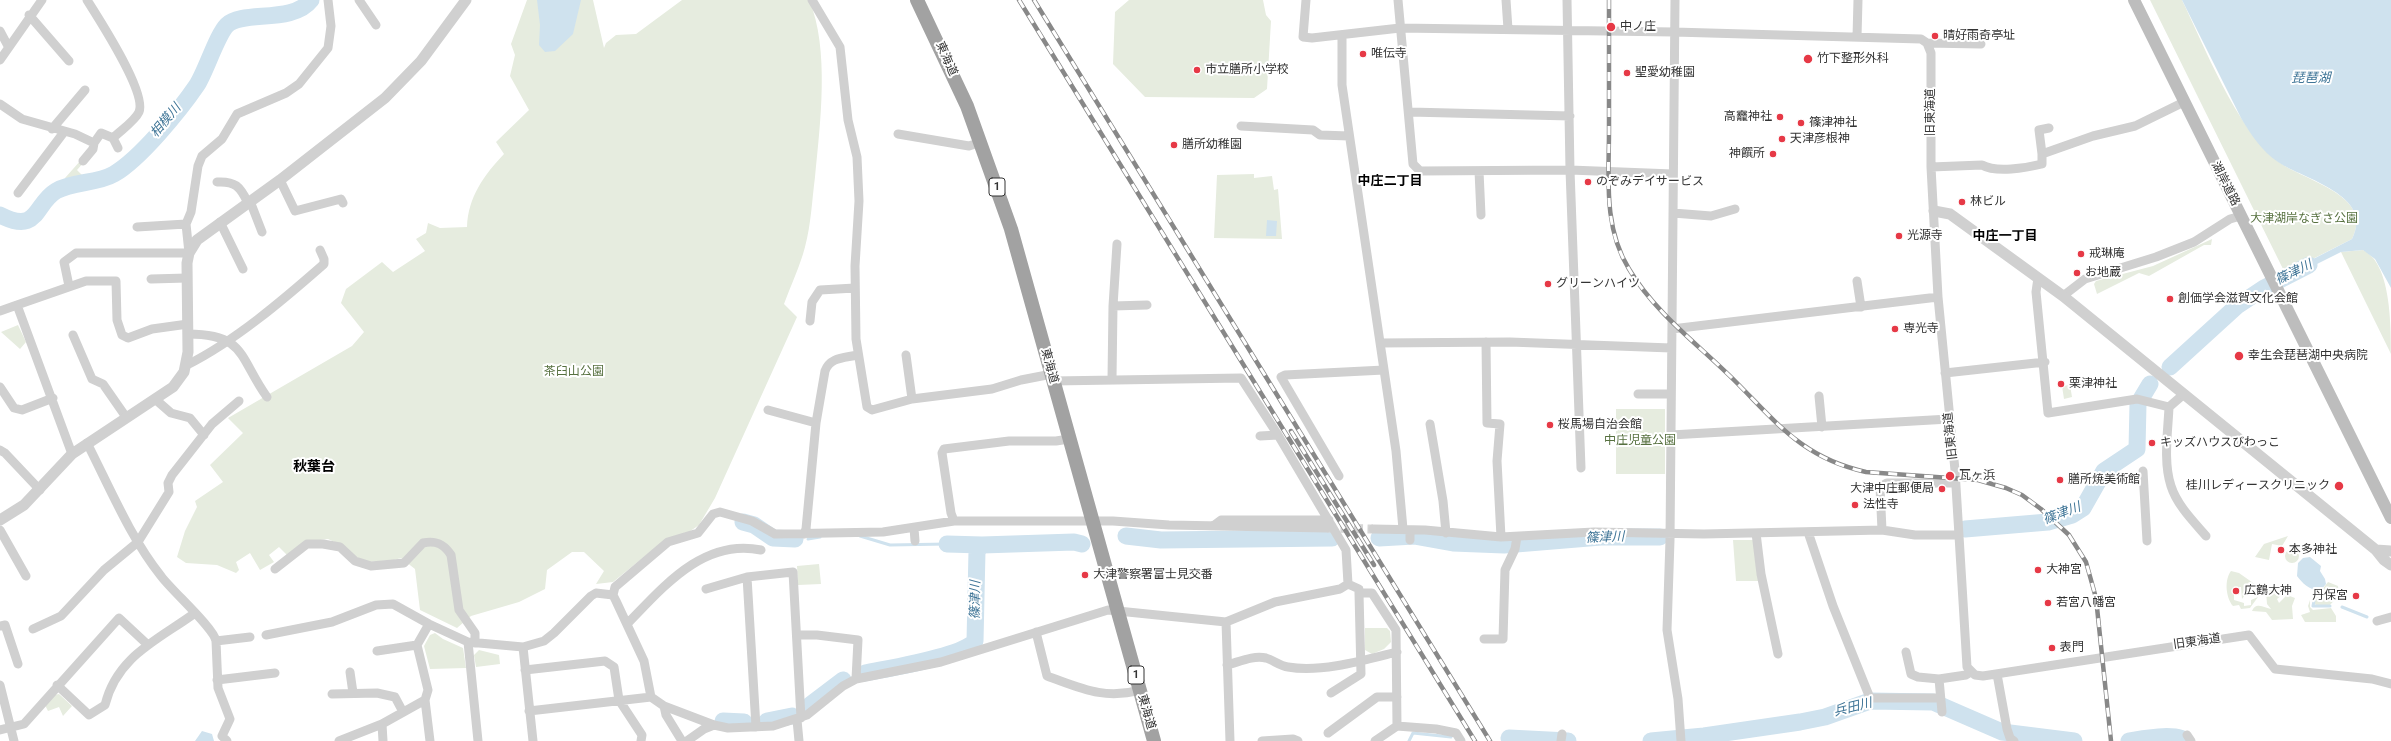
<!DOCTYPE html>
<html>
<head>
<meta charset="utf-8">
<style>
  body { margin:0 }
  canvas { display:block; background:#fff }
</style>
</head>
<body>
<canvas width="2391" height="741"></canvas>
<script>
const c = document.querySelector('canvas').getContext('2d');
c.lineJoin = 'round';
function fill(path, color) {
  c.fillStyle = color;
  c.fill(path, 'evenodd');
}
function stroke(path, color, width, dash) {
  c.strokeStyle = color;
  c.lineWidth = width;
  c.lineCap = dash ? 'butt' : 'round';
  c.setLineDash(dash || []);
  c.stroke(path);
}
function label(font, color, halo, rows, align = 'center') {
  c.font = font + ' Roboto,"Noto Sans JP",sans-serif';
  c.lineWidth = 4;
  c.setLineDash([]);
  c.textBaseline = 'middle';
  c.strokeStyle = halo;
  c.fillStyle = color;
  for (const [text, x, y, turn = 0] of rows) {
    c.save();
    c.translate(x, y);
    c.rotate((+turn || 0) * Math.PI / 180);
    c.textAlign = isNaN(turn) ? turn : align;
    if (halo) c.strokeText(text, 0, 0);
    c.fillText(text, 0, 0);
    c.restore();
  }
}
const green = new Path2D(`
  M527,0H593L604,48L606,43L616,35L636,34L682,0H809C830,48 820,126 815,177C812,200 811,225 805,247C800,266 791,285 784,304L797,317L715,498L699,525L689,532L666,539L613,582L596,584L604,571L584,552H572L547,570L545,589L519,602L471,616L457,628L420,610L415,569L401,558L394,560L368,562L355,557L343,546L328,539L305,542L287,555L279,547L269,555L274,562L260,570L250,553L236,562L239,570L236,573L217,565L186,563L177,557L185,531L197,507L195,501L223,482L210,465L243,433L228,418L352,346L364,332L341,303L346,289L382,262L393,272L425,251L416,239L426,233L428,223L440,228L467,227C468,197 484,175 504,154L496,142L529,110L510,76L515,55L511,44Z
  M1129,0H1263L1266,15L1271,21L1267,89L1254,98L1145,97L1113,64L1115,12Z
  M2150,0H2182C2205,48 2235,125 2275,159C2298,180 2376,193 2352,239L2285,273Z
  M81,160L84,162L77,170L86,179L80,183L65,178Z
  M1254,174V178L1272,176L1274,190L1278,189L1282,239L1214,238L1217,175Z
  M2212,239L2211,245H2204L2149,276L2139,273L2097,294L2094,284L2096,281L2153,266Z
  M2363,250C2391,263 2391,325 2391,354L2341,252Z
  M18,325L26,342L20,349L1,332Z
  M2070,385L2072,397L2064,399L2062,386Z
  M1616,409H1665V474H1616Z
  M2288,536L2282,546L2272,544L2269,560L2255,557L2264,544Z
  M1733,540H1754L1760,581H1736Z
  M2285 556a7 7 0 1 1 14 0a7 7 0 1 1-14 0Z
  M819,564L821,584L798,585L797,566Z
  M2231,571L2239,573L2256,585L2257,593H2251V589H2245V595L2242,599L2241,587L2234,588V600L2244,603V606L2251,605V600L2258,597L2250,608L2241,609L2239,605L2233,606C2226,598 2224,580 2231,571Z
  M2328,582L2338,586L2339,595L2330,605L2317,606L2314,603L2317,591H2321Z
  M2269,589L2273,591H2281L2282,595L2277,599L2279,603L2287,595L2295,598L2292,606L2293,619L2272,620L2266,612L2252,611C2256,601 2265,608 2271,609L2267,604L2266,591Z
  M2310,600V607L2313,610L2331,608L2336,616V622H2305L2301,615L2310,612L2308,606Z
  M1365,628H1387L1390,631L1391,642L1384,649L1372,654L1365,650Z
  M435,633L443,639L463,648L466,668L430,669L424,646L430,635Z
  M479,650L499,655L500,664L476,667L474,655Z
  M59,694L72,706L63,716L59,707L48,711L45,705L54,695Z`);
const water = new Path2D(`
  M537,0H581L573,34L555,51L545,52L539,45L540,25Z
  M2182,0H2391V288L2375,259L2363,250L2341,252L2291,277L2288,272L2352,239C2375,195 2303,179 2278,162C2262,151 2251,135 2241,118Z
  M1267,220L1277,221L1276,236H1266Z
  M2310,557L2321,566L2320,571L2325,579L2326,584L2321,590C2310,591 2303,584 2297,576L2298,563L2303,558Z
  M202,731L212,734L214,741H195Z`);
const stream = new Path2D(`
  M860,536L890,545L947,544
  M808,539L820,537
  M2316,590L2313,606H2330
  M2342,607L2367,617
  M1409,741L1413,733L1451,737`);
const river = new Path2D(`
  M0,215C39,235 34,204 56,191C73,181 97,184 114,174C140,159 180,110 197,85C206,71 217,35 227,25C242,10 293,24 311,0
  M2170,367L2237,306L2264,288L2309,265
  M743,522L754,525L773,538L795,539
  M1965,529L2048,522L2072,515L2083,508L2104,471L2137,449L2138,404L2150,384
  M1126,536L1161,540L1332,538
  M1379,538L1414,536L1453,543L1504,545L1601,537H1660
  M947,544L982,545
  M865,673C889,668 961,657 975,641L977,551L982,545L1074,542L1082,544
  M810,705L843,680
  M723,721L744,722
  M767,721L792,716
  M1509,738L1568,741
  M1651,741L1704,736L1800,722L1825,717L1870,701L1933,702L2002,732L2074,741
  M2129,741C2138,739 2180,732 2185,741`);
const minorTunnel = new Path2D(`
  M1327,528L1373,529`);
const minor = new Path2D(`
  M359,0L376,25
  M812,0L840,47L848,120L857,157L859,201L855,266L856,339L867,407L872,410L912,399L992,389L1021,380L1052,374
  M1306,0L1303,37L1312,38L1400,28L1674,32L1921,39L1927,43L1931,53V167L1938,297L1955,470L1967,667L1975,675L1983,676L2249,635L2275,669L2372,679L2391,684
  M1398,0L1413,164L1420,171L1570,170L1673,174
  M1506,0L1508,29
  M1567,0L1570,170L1581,468
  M1675,0L1670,540L1667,630L1678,699L1681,741
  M29,15L69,61
  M0,31L8,46
  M1342,36V85L1396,451L1403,529
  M1857,37L1858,0
  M1927,43L1981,44
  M0,60L42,0
  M0,104L22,119L75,134L94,143L101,133L113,138C120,131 135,121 139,112C147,93 99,19 87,0
  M1410,112L1570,116
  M1241,126L1313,130L1320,135L1349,136
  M52,129L85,90
  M898,134L969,146L981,142
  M113,138L118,148
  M2042,154L2039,130L2049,128
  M83,161L93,149L94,143
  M1931,167L1982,165C1996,173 2026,168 2042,164V154L2093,136L2135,126L2184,102
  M1479,171L1481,215
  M280,180L295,211L341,199L343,203
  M217,182C235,181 240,186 248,203
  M18,193L64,132
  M250,201L262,232
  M1673,213L1711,216L1735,209
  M220,222L243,269
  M137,227L186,224
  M2038,278L2036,292L2048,413L2137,399L2169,407
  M151,279L187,278
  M1857,281L1861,307
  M69,286L64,262L76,253H189L186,224L191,212L198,166L202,156L222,139L237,114L286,93L299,84L328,48L331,26L328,0
  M2063,296L2085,279L2156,257L2194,242L2230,219L2241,216
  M1113,306L1147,305
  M0,311L17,305
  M810,321L812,302L820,290L855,288
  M1672,329L1938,297
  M188,334C246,334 239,358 267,397
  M73,335L92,379L103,384L126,417
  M1486,342L1487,423L1500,424L1497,461L1501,537
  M1380,343L1510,342L1671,348
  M906,355L912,399
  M187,365C235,341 283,300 324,264V259L320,250
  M1945,373L2045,362
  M1112,379L1113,306L1117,244
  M1053,381L1241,378L1278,435L1346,550L1348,584L1359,589V593H1372L1396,630L1397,726L1375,741
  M0,387L14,408L22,410L53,398
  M1638,394H1671
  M2184,394L2169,407C2168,431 2163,462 2171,486C2177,505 2193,521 2206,536
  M1819,396L1822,427
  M155,399L171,413L190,418L204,435
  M768,410L816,423
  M1430,424L1443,501L1446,533
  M1671,435L1949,419
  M1260,436L1278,435
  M87,443C110,488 130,537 161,576C171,590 214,628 216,641L250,637
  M0,450L5,453L40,490
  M72,454L17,305L86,281H116L117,320L122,335L128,338L152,329L188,324
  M2143,471L2147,541
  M1339,476L1281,377L1285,375L1384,370
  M954,521L951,513L942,453L944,449L1009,441H1056L1069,439
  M1213,526L1221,520H1329
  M914,528L915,541
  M1373,529L1425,530L1501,537L1594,532L1704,534L1882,530L1915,535H1958
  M0,530L26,576
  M1410,530V540
  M1882,530L1880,487L1887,483H1955
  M1808,532L1833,606L1870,698H1940
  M1756,533L1761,574L1778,654
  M804,534L806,529L816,423L825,371C830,357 844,358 857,355
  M275,569L307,544H323L340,547L355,561L371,566L404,563L423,543C436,540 444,544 451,555L459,610L475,633V643
  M706,589L747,577
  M613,595L615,587L668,542L698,533L713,514L720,512L752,521L775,534L883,532L954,521H1113L1169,525L1327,528
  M2377,621L2391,617
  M1226,622L1230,741
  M628,623C664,586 704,538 761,550
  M0,626L5,625L18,664
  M33,629L61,616L104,570L138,542L169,492L168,483L172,475L212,424L239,401
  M1036,632L1047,676C1081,688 1104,700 1140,690
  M266,635L332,622L376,605L393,604L429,624
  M797,635H817L858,640L856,679
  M1484,639H1503L1505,570L1515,549L1517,537
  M216,641L218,688L230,719L222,736L227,741
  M468,642L478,741
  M523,647L533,741
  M377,651L417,645
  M1906,652L1911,674L1918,677L1939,679
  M1227,665C1239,662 1253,655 1266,658C1273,660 1280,666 1288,667C1321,673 1365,660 1397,652
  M525,670L605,661L614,667L619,700L642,735L641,741
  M350,672L353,693
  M1997,674L2007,729L2010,738L2014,741
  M217,680L275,673
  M0,685L14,741
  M57,685L89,715L105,705C117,656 158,640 195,613
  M1331,693L1361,674L1359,593
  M332,694L377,693L395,697L403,712
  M664,706L666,715L682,741
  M529,711L651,697
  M1942,712L1939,679L1966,675L1971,672
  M797,720L799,741
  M382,724L383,741
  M1397,726L1436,729L1456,733L1461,741
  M756,727L747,577L793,572L801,718
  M0,730L24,724L119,618L148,645
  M1328,733L1377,697H1397
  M2187,735L2191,741
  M339,741L382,724L425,700
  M430,741L425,700L428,690L417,645L429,624L468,642L523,647L544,641L554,633L591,596L596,593L613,595L616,601L644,661L651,697L664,706L714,725L728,728L773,726L807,715L843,686L856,679L941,662L1108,610L1226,622L1275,602L1340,589L1348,584
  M687,741L704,729L714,725
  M1262,741L1293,739L1298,741
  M1561,741L1562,734`);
const tertiary = new Path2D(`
  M1934,211L1950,214L2063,296L2376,550L2391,551
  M0,520L24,505L72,454L173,387L184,372L188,352L187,263L189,253L197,240L280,180L385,98L421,61L466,0
  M2376,550L2384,560L2391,565`);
const secondary = new Path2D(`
  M2134,0L2391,518`);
const trunk = new Path2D(`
  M917,0L967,106L1011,229L1154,741`);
const rail = new Path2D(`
  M1019,0L1475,741
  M1034,0L1490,741
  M1609,0C1609,43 1609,87 1609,130C1609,177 1603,227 1629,269C1655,313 1699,345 1735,381C1778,424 1803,458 1866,472L1978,480L2006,488L2022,495L2041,509L2069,535L2086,562L2096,598L2111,741
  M1291,431L1374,565`);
const markers = [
  [1611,27,5,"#e63946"],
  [1935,36,4,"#e63946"],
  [1363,54,4,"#e63946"],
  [1808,59,5,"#e63946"],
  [1197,70,4,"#e63946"],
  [1627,73,4,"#e63946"],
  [1780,117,4,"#e63946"],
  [1801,123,4,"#e63946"],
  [1782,139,4,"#e63946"],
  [1174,145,4,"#e63946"],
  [1773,154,4,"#e63946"],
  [1588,182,4,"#e63946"],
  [1962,202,4,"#e63946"],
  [1899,236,4,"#e63946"],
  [2081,254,4,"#e63946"],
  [2077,273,4,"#e63946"],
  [1548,284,4,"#e63946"],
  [2170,299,4,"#e63946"],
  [1895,329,4,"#e63946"],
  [2239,356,5,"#e63946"],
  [2061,384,4,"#e63946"],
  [1550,425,4,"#e63946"],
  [2152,443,4,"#e63946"],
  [1950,476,5,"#e63946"],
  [2060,480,4,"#e63946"],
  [2339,486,5,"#e63946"],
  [1942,489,4,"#e63946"],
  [1855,505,4,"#e63946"],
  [2281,550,4,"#e63946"],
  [2038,570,4,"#e63946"],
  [1085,575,4,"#e63946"],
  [2236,591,4,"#e63946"],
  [2356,596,4,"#e63946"],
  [2048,603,4,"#e63946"],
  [2052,648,4,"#e63946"]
];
const shields = [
  [997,187,16],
  [1136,675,16]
];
const shieldNames = [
  ["1",997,187],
  ["1",1136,675]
];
const poiNames = [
  ["中ノ庄",1620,27],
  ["晴好雨奇亭址",1943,36],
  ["唯伝寺",1371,54],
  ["竹下整形外科",1817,59],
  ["市立膳所小学校",1205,70],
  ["聖愛幼稚園",1635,73],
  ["高龗神社",1772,117,"right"],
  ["篠津神社",1809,123],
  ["天津彦根神",1790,139],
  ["膳所幼稚園",1182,145],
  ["神饌所",1765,154,"right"],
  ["のぞみデイサービス",1596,182],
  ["林ビル",1970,202],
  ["光源寺",1907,236],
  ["戒琳庵",2089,254],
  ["お地蔵",2085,273],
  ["グリーンハイツ",1556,284],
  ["創価学会滋賀文化会館",2178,299],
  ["専光寺",1903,329],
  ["幸生会琵琶湖中央病院",2248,356],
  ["栗津神社",2069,384],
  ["桜馬場自治会館",1558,425],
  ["キッズハウスびわっこ",2160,443],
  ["瓦ヶ浜",1959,476],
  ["膳所焼美術館",2068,480],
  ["桂川レディースクリニック",2330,486,"right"],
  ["大津中庄郵便局",1934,489,"right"],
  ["法性寺",1863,505],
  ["本多神社",2289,550],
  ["大神宮",2046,570],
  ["大津警察署富士見交番",1093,575],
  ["広鶴大神",2244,591],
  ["丹保宮",2348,596,"right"],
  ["若宮八幡宮",2056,603],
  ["表門",2060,648]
];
const streetNames = [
  ["東海道",946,59,66],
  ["旧東海道",1931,112,-90],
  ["湖岸道路",2225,184,63],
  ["東海道",1049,366,75],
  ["旧東海道",1951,436,-96],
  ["旧東海道",2197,642,-8],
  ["東海道",1146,712,74]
];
const parkNames = [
  ["大津湖岸なぎさ公園",2304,219],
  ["茶臼山公園",574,372],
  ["中庄児童公園",1640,441]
];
const waterNames = [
  ["琵琶湖",2311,79],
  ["相模川",166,121,-50],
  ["篠津川",2294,273,-26],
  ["篠津川",2062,514,-21],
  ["篠津川",1605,538,-2],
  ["篠津川",976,600,-89],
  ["兵田川",1853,708,-14]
];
const neighbourhoodNames = [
  ["中庄二丁目",1390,182],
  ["中庄一丁目",2005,237]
];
const quarterNames = [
  ["秋葉台",314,467]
];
fill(green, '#e6ecdf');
fill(water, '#cfe2ee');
stroke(stream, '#cfe2ee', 3);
stroke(river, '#cfe2ee', 17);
stroke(minorTunnel, '#d6d6d6', 9, [9, 4.5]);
stroke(minor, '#d0d0d0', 9);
stroke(tertiary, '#d0d0d0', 11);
stroke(secondary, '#bdbdbd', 12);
stroke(trunk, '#a2a2a2', 14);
stroke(rail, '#888', 4.5);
stroke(rail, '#fff', 3, [9]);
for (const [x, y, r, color] of markers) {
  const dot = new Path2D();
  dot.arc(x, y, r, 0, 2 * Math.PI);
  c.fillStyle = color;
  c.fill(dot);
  stroke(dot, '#fff', 1.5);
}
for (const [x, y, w] of shields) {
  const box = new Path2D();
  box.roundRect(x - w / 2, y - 9, w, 18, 3);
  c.fillStyle = '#fff';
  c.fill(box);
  stroke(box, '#333', 1);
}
label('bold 11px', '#333', null, shieldNames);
label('12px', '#333', '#fff', poiNames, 'left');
label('12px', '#333', '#fff', streetNames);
label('12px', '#56703f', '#fff', parkNames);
label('italic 13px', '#3f7597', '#fff', waterNames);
label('bold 13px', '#000', '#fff', neighbourhoodNames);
label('bold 14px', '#000', '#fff', quarterNames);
</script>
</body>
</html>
